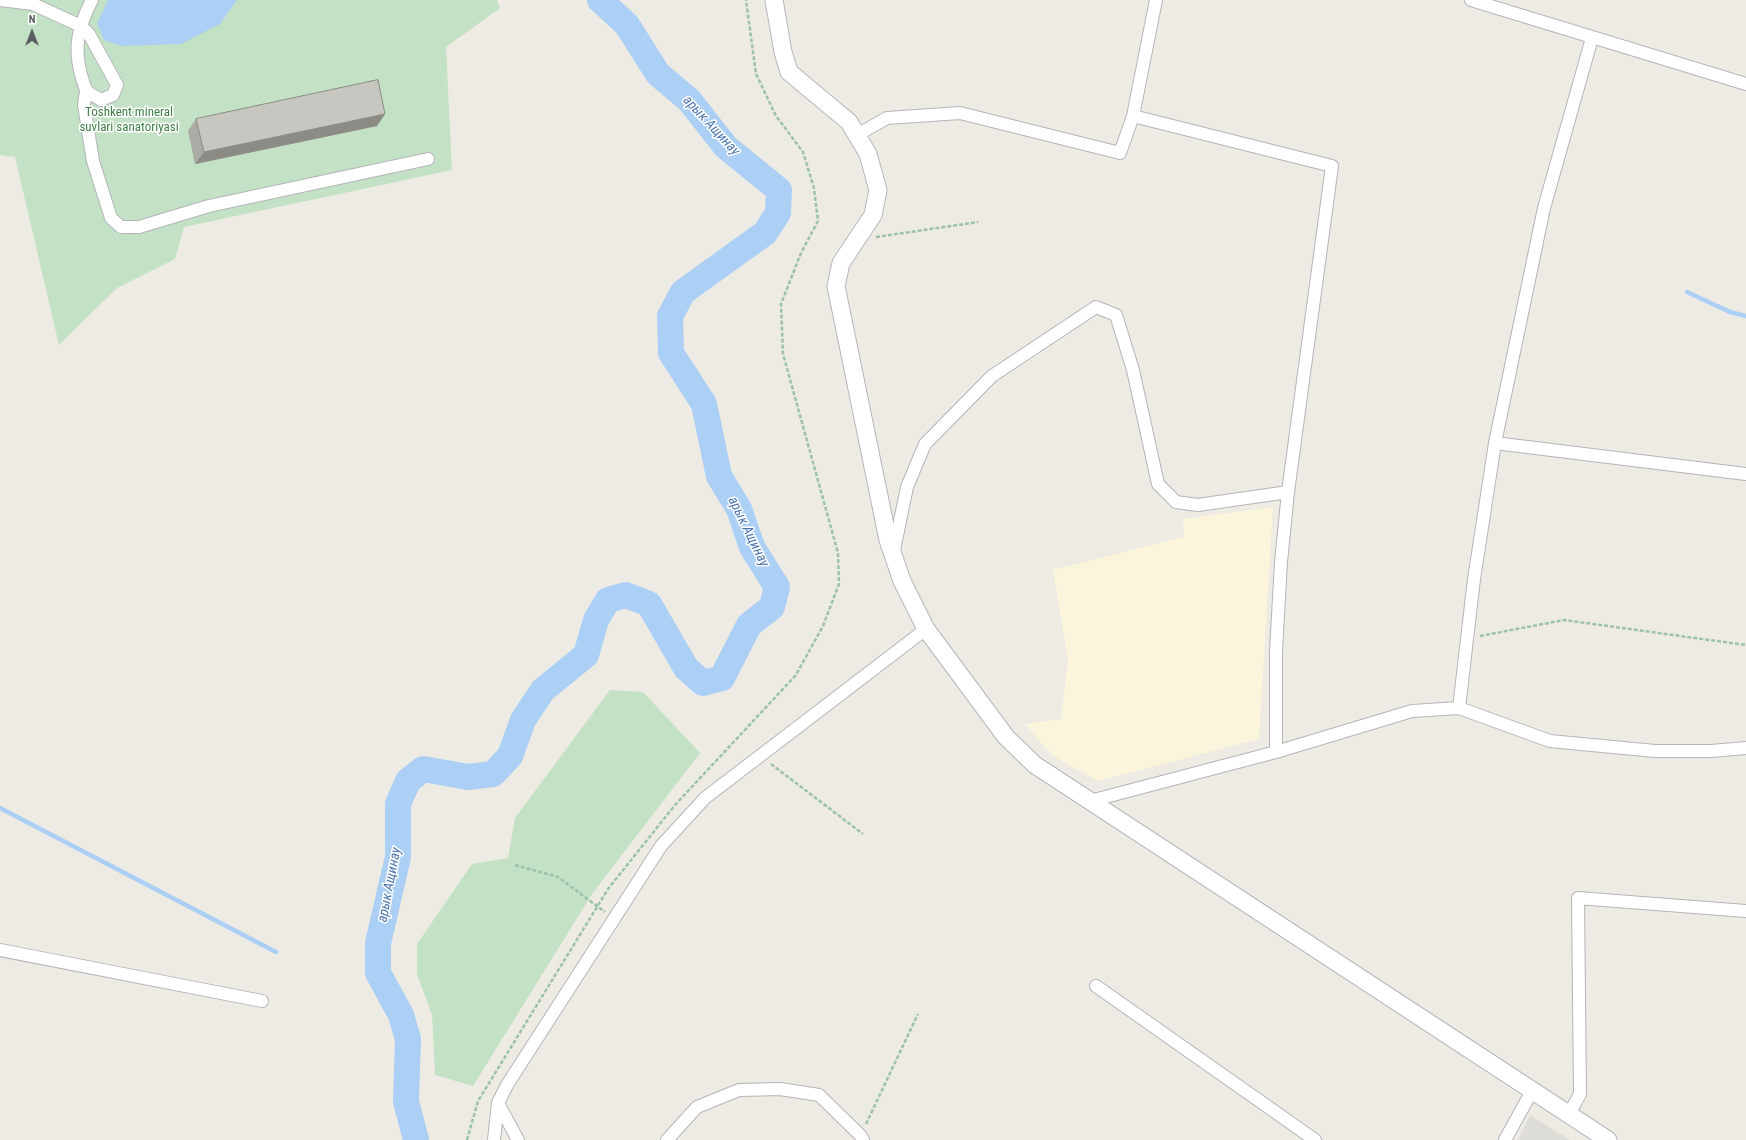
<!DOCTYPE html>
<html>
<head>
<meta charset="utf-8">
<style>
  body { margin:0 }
  #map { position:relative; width:1746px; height:1140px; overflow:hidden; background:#edebe4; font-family:"Roboto Condensed",sans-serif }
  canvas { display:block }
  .north { position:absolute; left:12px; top:12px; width:40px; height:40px; -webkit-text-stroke:3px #fff; paint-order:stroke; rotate:0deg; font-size:11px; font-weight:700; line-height:16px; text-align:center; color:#5c5e63 }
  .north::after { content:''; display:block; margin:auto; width:14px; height:18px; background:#5c5e63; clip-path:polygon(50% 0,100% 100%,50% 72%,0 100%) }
</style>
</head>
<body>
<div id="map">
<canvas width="1746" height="1140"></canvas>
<div class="north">N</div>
</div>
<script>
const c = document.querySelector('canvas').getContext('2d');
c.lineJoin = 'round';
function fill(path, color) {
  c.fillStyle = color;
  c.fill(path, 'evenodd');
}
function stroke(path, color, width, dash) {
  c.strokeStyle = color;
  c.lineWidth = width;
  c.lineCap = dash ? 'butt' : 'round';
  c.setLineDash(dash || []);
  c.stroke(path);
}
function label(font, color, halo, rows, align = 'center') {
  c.font = font + ' "Roboto Condensed",sans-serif';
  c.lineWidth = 3;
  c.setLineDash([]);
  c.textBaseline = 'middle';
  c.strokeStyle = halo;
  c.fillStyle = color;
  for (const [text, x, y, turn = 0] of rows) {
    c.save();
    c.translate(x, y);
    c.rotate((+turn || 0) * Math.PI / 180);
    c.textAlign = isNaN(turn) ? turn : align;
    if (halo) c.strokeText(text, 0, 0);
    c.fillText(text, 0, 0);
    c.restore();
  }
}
const commercial = new Path2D(`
  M1273,507L1259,739L1098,781L1053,756L1025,724L1061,719L1068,660L1053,570L1184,537L1183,519Z`);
const industrial = new Path2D(`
  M1530,1115L1570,1140H1518Z`);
const green = new Path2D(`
  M0,0H497L500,8L446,47L452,170L184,227L175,259L117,288L59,345L15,157L0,155Z
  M610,690L643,692L700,753L592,894L473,1086L435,1075L432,1015L417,974V944L472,864L508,858L515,818Z`);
const water = new Path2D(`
  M108,0H237L220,24L181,44L121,46L104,40L97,23Z`);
const stream = new Path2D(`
  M1687,292L1730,312L1746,316
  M0,808L276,952`);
const river = new Path2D(`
  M416,1140L406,1101L408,1039L401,1015L378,973V943L398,857V804L408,781L423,769L468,777L493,774L510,756L523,720L543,690L586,655L596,620L608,600L626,595L649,604L686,668L703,683L722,678L749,625L772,607L777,587L752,547L739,509L719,476L704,404L671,353L670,316L683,292L765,233L778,213L779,190L726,147L689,100L658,74L627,25L600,0`);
const path = new Path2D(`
  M876,237L978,222
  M1480,636L1564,620L1746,645
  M771,764L863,834
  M515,865L558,877L605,912
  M866,1124L918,1014
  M467,1140L478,1101L608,889L675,805L796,675L823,626L839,584L838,553L783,354L781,304L801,253L818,221L814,188L803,152L776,116L756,74L746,0`);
const minor = new Path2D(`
  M0,0L33,4L81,26L89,34L117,85L113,95L101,100C97,97 88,94 86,89C84,86 83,81 82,78C73,48 78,27 92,0
  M1471,0L1746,84
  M86,91L84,105L93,161L111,218L121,227H139L209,206L428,159
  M1133,116L1332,166L1288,492L1281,562L1276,651V752
  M857,135L887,118L960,113L1120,153L1133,116L1156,0
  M1495,443L1746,474
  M893,555L907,487L925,444L992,376L1096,307L1116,315L1133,370L1158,484L1176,502L1198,505L1288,492
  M1459,708L1474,579L1495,443L1544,208L1592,38
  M1090,801L1276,752L1412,711L1459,708L1550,741L1655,751H1711L1746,748
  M0,950L262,1001
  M1096,986L1315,1140
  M498,1103L518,1140
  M1569,1114L1580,1094L1578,898L1746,911
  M494,1140L498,1103L507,1085L661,846L705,798L926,629
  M667,1140L697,1107L739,1090L780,1089L819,1095L860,1135L863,1140
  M1505,1140L1532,1091`);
const secondary = new Path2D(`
  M774,0L783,52L789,72L849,122L868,154L878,190L873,215L841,263L836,286L888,540L902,581L926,629L1006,737L1035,765L1608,1140`);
const wall = new Path2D(`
  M385,114L377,126L195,164L188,131L196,119Z`);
const shadedWall = new Path2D(`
  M385,114L377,126L195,164L204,152Z`);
const building = new Path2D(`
  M378,80L385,114L204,152L196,119Z`);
const parkNames = [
  ["Toshkent mineral",129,113],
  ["suvlari sanatoriyasi",129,128]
];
const waterNames = [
  ["арык Ащинау",711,126,47],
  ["арык Ащинау",748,532,64],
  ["арык Ащинау",390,885,-79]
];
fill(commercial, '#faf5db');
fill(industrial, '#deddd8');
fill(green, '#c3e2c5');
fill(water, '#abcff5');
stroke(stream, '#abcff5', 4.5);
stroke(river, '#abcff5', 26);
stroke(minor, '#b4b5b9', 14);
stroke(secondary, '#b5b7bc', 19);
stroke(path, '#9cc2aa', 2.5, [4, 2]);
stroke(minor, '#fff', 12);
stroke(secondary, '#fff', 17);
fill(wall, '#acaaa5');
fill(shadedWall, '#8c8b86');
fill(building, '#c8c6c0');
stroke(building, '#8c8b86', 1);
label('13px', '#3e7f46', '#fff', parkNames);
label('italic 14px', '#4d75ae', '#fff', waterNames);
</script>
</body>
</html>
